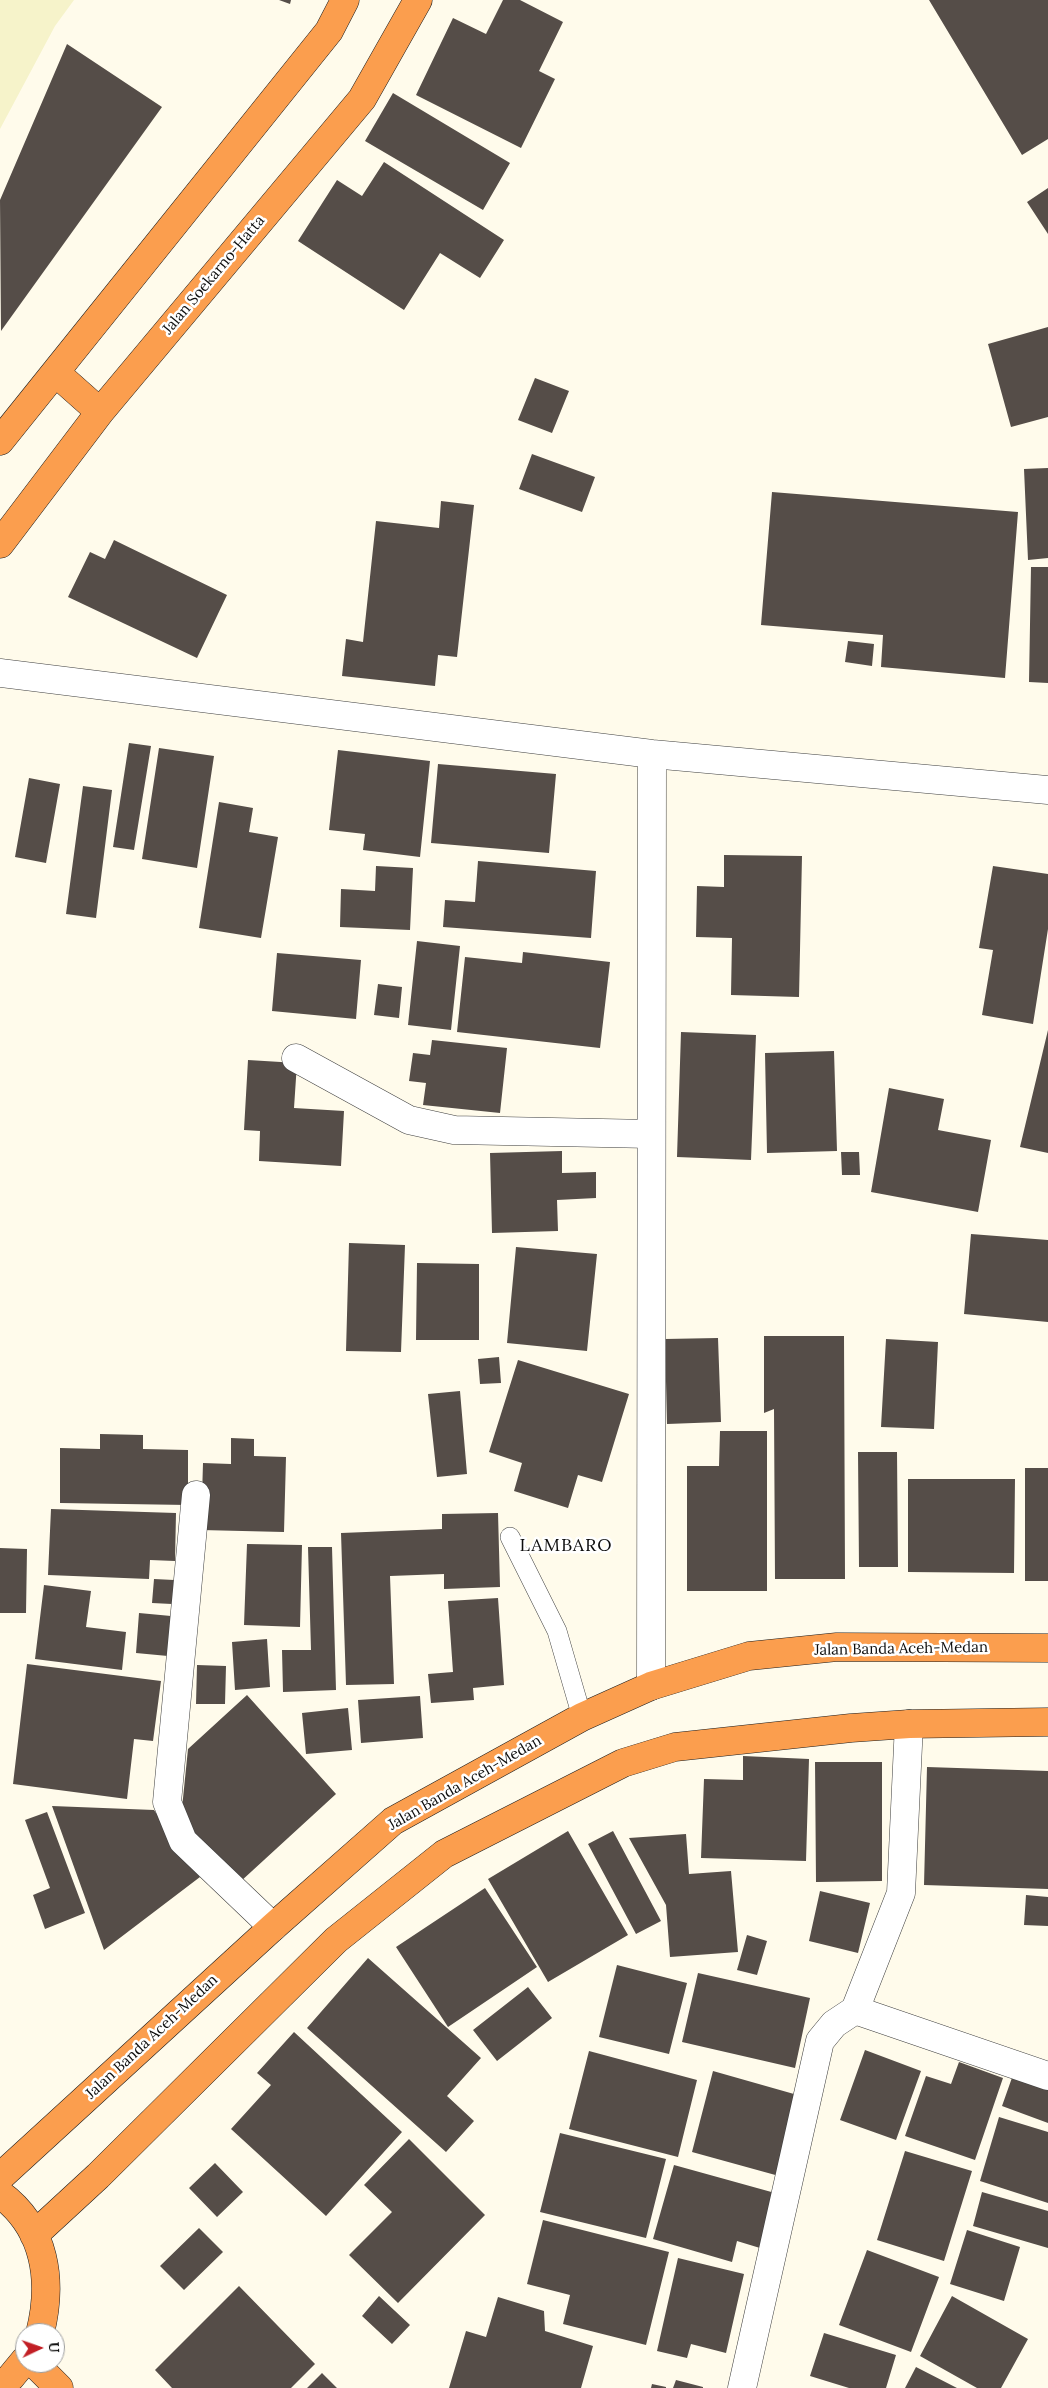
<!DOCTYPE html>
<html>
<head>
<meta charset="utf-8">
<style>
  body { margin:0 }
  #map { position:relative; width:1048px; height:2388px; overflow:hidden; background:#fffbeb; font-family:Lora,serif }
  canvas { display:block }
  .north { position:absolute; left:15px; top:2323px; width:50px; height:50px; box-sizing:border-box; background:#fff; border:1px solid #9e9e9e; border-radius:50%; rotate:87deg; font-size:14px; font-weight:700; line-height:20px; text-align:center; color:#0c0c0c }
  .north::after { content:''; display:block; margin:auto; width:18px; height:22px; background:#c21f25; clip-path:polygon(50% 0,100% 100%,50% 72%,0 100%) }
</style>
</head>
<body>
<div id="map">
<canvas width="1048" height="2388"></canvas>
<div class="north">U</div>
</div>
<script>
const c = document.querySelector('canvas').getContext('2d');
c.lineJoin = 'round';
function fill(path, color) {
  c.fillStyle = color;
  c.fill(path, 'evenodd');
}
function stroke(path, color, width, dash) {
  c.strokeStyle = color;
  c.lineWidth = width;
  c.lineCap = dash ? 'butt' : 'round';
  c.setLineDash(dash || []);
  c.stroke(path);
}
function label(font, color, halo, rows, align = 'center') {
  c.font = font + ' Lora,serif';
  c.lineWidth = 5;
  c.setLineDash([]);
  c.textBaseline = 'middle';
  c.strokeStyle = halo;
  c.fillStyle = color;
  for (const [text, x, y, turn = 0] of rows) {
    c.save();
    c.translate(x, y);
    c.rotate((+turn || 0) * Math.PI / 180);
    c.textAlign = isNaN(turn) ? turn : align;
    if (halo) c.strokeText(text, 0, 0);
    c.fillText(text, 0, 0);
    c.restore();
  }
}
const farmland = new Path2D(`
  M0,0H74L55,26L0,129Z`);
const building = new Path2D(`
  M279,0H291L290,4Z
  M503,0H520L563,22L539,71L555,79L521,148L416,95L453,18L486,34Z
  M929,0H1048V139L1022,155Z
  M67,44L162,107L1,331L0,200Z
  M393,93L510,163L483,210L365,141Z
  M384,162L504,240L480,278L440,253L404,310L298,241L337,180L362,196Z
  M1048,188V234L1027,202Z
  M1048,327V417L1011,427L988,344Z
  M535,378L569,391L552,433L518,420Z
  M532,454L595,477L582,512L519,489Z
  M1048,468V558L1028,560L1024,469Z
  M772,492L1018,512L1005,678L881,667L883,635L761,625Z
  M441,501L474,505L457,657L438,655L435,686L342,676L346,639L363,642L376,521L439,528Z
  M114,540L227,595L197,658L68,597L90,552L105,559Z
  M1031,567H1048V683L1029,682Z
  M848,641L874,644L872,666L845,662Z
  M129,743L151,746L134,850L113,847Z
  M159,748L214,756L197,868L142,859Z
  M338,750L430,761L420,857L363,850L365,834L329,830Z
  M438,764L556,774L549,853L431,843Z
  M29,778L60,784L46,863L15,857Z
  M83,786L112,790L96,918L66,914Z
  M219,802L253,808L249,832L278,837L261,938L199,928Z
  M724,855L802,856L799,997L731,995L732,938L696,937L697,886L724,887Z
  M478,861L596,871L591,938L443,927L445,900L475,902Z
  M376,866L413,868L410,930L340,927L341,889L375,891Z
  M993,866L1048,874V929L1033,1024L982,1015L993,950L979,948Z
  M417,941L460,946L451,1030L408,1025Z
  M523,952L610,962L600,1048L457,1032L465,957L522,963Z
  M277,953L361,960L356,1019L272,1011Z
  M378,984L402,987L399,1018L374,1015Z
  M1048,1030V1153L1020,1147Z
  M681,1032L756,1035L751,1160L677,1157Z
  M432,1040L507,1048L500,1113L423,1105L426,1083L409,1081L413,1053L430,1055Z
  M834,1051L837,1151L767,1153L765,1053Z
  M248,1060L297,1063L294,1108L344,1111L341,1166L259,1161L260,1131L244,1130Z
  M889,1088L944,1099L938,1130L991,1140L978,1212L871,1192Z
  M562,1151V1173L596,1172V1198L557,1200L558,1231L492,1233L490,1153Z
  M841,1152H859L860,1175H842Z
  M971,1234L1048,1240V1322L964,1314Z
  M349,1243L405,1245L401,1352L346,1351Z
  M516,1247L597,1254L587,1351L507,1343Z
  M417,1263L479,1264V1340H416Z
  M764,1336H844L845,1579H775L774,1409L764,1413Z
  M718,1338L721,1422L667,1424L665,1339Z
  M886,1339L938,1342L934,1429L881,1427Z
  M499,1357L501,1383L480,1384L478,1359Z
  M518,1360L629,1394L602,1482L578,1475L568,1508L514,1491L522,1463L489,1452Z
  M460,1391L467,1474L437,1477L428,1394Z
  M720,1431H767V1591H687V1466H719Z
  M100,1434L143,1435V1449L188,1450V1505L60,1503V1448L100,1449Z
  M231,1438L254,1439V1456L286,1457L284,1532L201,1530L203,1463L231,1464Z
  M858,1452H897L898,1567H859Z
  M1025,1468H1048V1581H1025Z
  M908,1479H1015L1014,1573L908,1572Z
  M51,1509L176,1513L175,1561L150,1560L149,1579L48,1575Z
  M498,1513L500,1587L444,1589V1574L390,1576L394,1684L346,1685L341,1533L442,1529V1514Z
  M247,1544L302,1545L300,1627L244,1625Z
  M308,1547H332L336,1690L283,1692L282,1650H311Z
  M0,1548L27,1549L26,1613H0Z
  M154,1579L174,1580L172,1604L152,1603Z
  M44,1585L91,1591L86,1627L126,1632L122,1670L35,1659Z
  M498,1598L504,1685L473,1688L474,1700L431,1703L428,1674L453,1672L448,1601Z
  M139,1613L171,1616L168,1656L136,1653Z
  M267,1639L270,1687L235,1690L232,1642Z
  M27,1664L161,1681L153,1741L134,1739L127,1799L13,1784Z
  M197,1665L226,1666L225,1704H196Z
  M247,1695L336,1794L240,1882L181,1818L188,1749Z
  M420,1696L423,1738L361,1743L358,1700Z
  M348,1708L352,1750L306,1754L302,1713Z
  M743,1756L809,1759L806,1861L701,1858L704,1779L743,1780Z
  M815,1762H882V1881L816,1882Z
  M927,1767L1048,1771V1889L924,1885Z
  M52,1806L154,1810L200,1877L104,1950Z
  M47,1812L85,1913L45,1929L33,1895L50,1888L25,1820Z
  M568,1831L628,1935L548,1982L488,1879Z
  M613,1831L661,1921L636,1934L588,1844Z
  M686,1834L689,1874L731,1871L738,1952L670,1957L666,1905L629,1838Z
  M485,1888L537,1967L448,2027L396,1947Z
  M820,1891L870,1903L858,1953L809,1941Z
  M1026,1895L1048,1897V1926L1024,1925Z
  M747,1935L767,1941L757,1975L737,1970Z
  M368,1958L481,2058L447,2096L474,2121L446,2152L307,2028Z
  M617,1965L687,1983L669,2054L599,2037Z
  M698,1973L810,1998L795,2068L682,2042Z
  M528,1987L552,2018L497,2061L473,2030Z
  M294,2032L402,2132L326,2216L231,2129L271,2085L257,2073Z
  M865,2050L921,2071L896,2140L840,2120Z
  M589,2051L697,2080L678,2157L569,2129Z
  M959,2062L1003,2078L975,2160L905,2136L926,2076L951,2084Z
  M713,2071L801,2096L779,2176L692,2152Z
  M1014,2072L1048,2084V2123L1002,2106Z
  M999,2117L1048,2132V2203L980,2181Z
  M560,2133L666,2159L646,2238L540,2212Z
  M409,2139L485,2215L398,2303L349,2255L392,2212L364,2185Z
  M905,2151L972,2171L944,2261L877,2240Z
  M215,2163L243,2192L217,2217L189,2188Z
  M674,2165L775,2193L760,2248L737,2241L732,2262L653,2239Z
  M982,2192L1048,2211V2248L973,2226Z
  M543,2220L669,2252L646,2345L563,2324L570,2295L527,2284Z
  M199,2228L223,2252L184,2290L160,2266Z
  M967,2230L1020,2247L1004,2301L950,2284Z
  M867,2250L939,2277L911,2352L839,2325Z
  M678,2258L744,2274L726,2353L691,2344L687,2358L657,2351Z
  M239,2286L315,2364L291,2388H172L155,2370Z
  M379,2296L410,2325L392,2344L362,2316Z
  M952,2296L1028,2339L1001,2388H977L920,2356Z
  M498,2297L544,2311L545,2331L593,2346L581,2388H449L466,2331L486,2337Z
  M824,2333L896,2355L886,2388H849L810,2376Z
  M916,2367L957,2388H905Z
  M322,2373L337,2388H307Z
  M676,2380L703,2387V2388H673Z
  M652,2384L666,2387V2388H651Z`);
const lane = new Path2D(`
  M510,1537L557,1631L582,1717`);
const street = new Path2D(`
  M0,673L652,754L1048,790
  M296,1058L409,1120L454,1130L651,1134
  M196,1495L167,1802L183,1841L273,1927
  M651,1686L652,754
  M855,2010L901,1893L909,1724
  M742,2388L820,2041L834,2024L855,2010L1048,2076`);
const highway = new Path2D(`
  M56,373L100,412
  M0,441L329,31L345,0
  M0,544L100,412L362,99L418,0
  M0,2177L273,1927L393,1821L582,1717L651,1686L749,1656L837,1647L1048,1648
  M0,2194C46,2228 53,2281 40,2333
  M34,2235L98,2176L336,1940L444,1854L623,1763L675,1747L851,1728L909,1724L1048,1722
  M34,2363L59,2388
  M0,2386L11,2377L25,2360`);
const streetNames = [
  ["Jalan Soekarno-Hatta",214,275,-50],
  ["Jalan Banda Aceh-Medan",901,1649,-1],
  ["Jalan Banda Aceh-Medan",465,1783,-30],
  ["Jalan Banda Aceh-Medan",152,2037,-43]
];
const quarterNames = [
  ["LAMBARO",566,1546]
];
fill(farmland, '#f6f3ca');
fill(building, '#554d48');
stroke(lane, '#3f3f3f', 20);
stroke(street, '#3f3f3f', 29);
stroke(highway, '#1d1d1d', 29);
stroke(lane, '#fff', 19);
stroke(street, '#fff', 28);
stroke(highway, '#fb9e4e', 28);
label('15px', '#0c0c0c', '#fff', streetNames);
c.letterSpacing = '1px';
label('18px', '#0c0c0c', '#fff', quarterNames);
c.letterSpacing = '0px';
</script>
</body>
</html>
